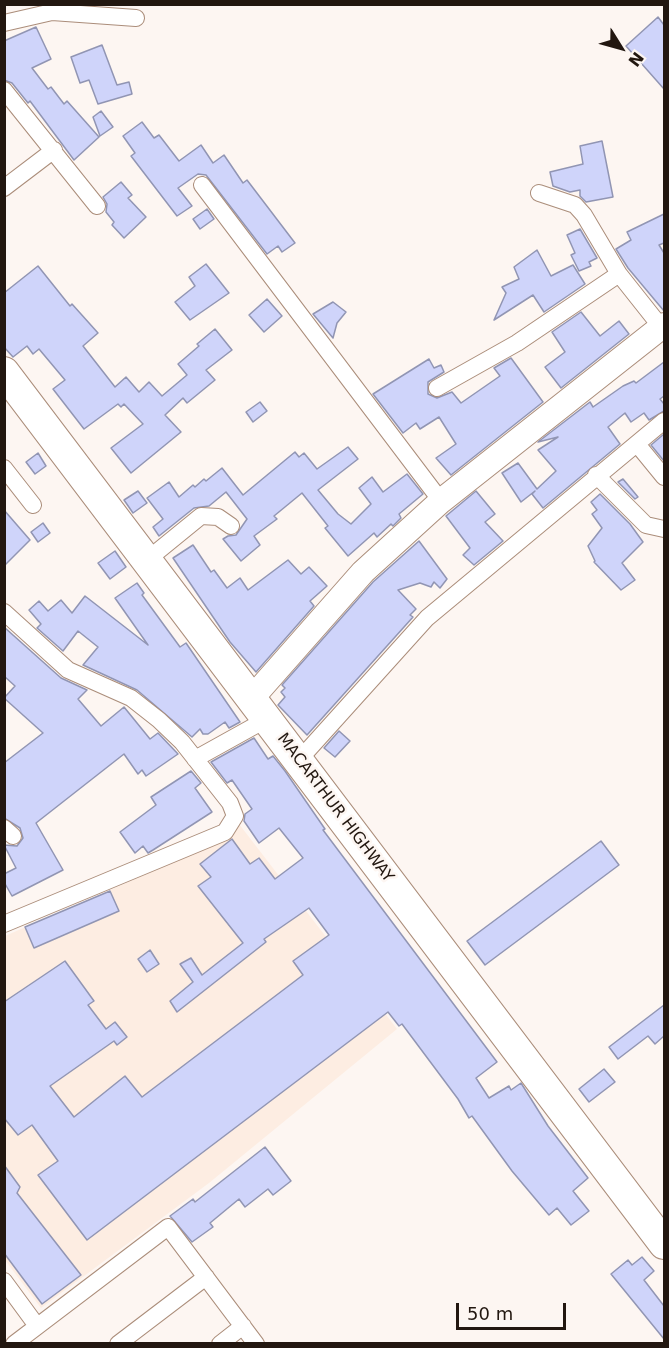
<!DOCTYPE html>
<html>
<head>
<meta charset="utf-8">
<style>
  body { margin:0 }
  #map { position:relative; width:669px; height:1348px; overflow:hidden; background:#fdf6f2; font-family:"DejaVu Sans",sans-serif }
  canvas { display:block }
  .frame { position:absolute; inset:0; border:6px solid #221710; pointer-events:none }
  .north { position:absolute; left:591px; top:18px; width:60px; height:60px; -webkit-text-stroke:4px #fdf6f2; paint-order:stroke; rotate:127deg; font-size:16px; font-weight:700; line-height:24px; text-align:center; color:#221710 }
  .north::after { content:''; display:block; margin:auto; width:21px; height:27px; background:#221710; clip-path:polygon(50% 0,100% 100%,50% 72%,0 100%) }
  .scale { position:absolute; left:456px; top:1303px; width:110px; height:27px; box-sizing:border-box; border:3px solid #221710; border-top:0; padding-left:8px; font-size:18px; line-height:21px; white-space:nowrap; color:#221710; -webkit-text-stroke:4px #fdf6f2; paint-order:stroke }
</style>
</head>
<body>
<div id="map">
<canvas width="669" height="1348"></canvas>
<div class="frame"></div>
<div class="north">N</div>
<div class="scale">50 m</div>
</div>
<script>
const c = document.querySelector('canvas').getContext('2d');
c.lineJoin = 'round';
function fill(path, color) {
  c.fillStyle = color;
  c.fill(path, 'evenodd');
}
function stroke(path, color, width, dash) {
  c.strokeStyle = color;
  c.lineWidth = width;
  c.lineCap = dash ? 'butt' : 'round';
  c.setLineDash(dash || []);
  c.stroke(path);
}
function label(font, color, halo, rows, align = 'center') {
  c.font = font + ' "DejaVu Sans",sans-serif';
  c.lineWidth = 5;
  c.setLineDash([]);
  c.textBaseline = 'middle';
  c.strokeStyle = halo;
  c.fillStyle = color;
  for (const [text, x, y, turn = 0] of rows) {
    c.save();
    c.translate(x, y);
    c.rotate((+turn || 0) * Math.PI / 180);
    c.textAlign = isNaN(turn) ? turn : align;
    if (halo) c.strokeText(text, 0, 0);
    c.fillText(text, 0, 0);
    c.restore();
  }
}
const built = new Path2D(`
  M239,824L397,1029L209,1183L41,1308L5,1260V936L229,838Z`);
const building = new Path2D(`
  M658,17L664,25V89L626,46Z
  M36,27L51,59L32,68L48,89L51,87L64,104L67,101L99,137L74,160L30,101L28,103L12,83L4,80V41Z
  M102,45L117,85L129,82L132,94L98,104L89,80L80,83L71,57Z
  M101,111L113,127L100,136L93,117Z
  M142,122L154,138L159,135L179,161L201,145L213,163L224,155L243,183L247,180L295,243L282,252L278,246L267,254L206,175L198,174L178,188L192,206L177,216L131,156L135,153L123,136Z
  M602,141L613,197L586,202L580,196V190L570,192L553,186L550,172L583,164L580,146Z
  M121,182L132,195L128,198L146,217L124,238L112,225L114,222L106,212L107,204L103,197Z
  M207,209L214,219L200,229L193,219Z
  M664,214V243L659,245L664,253V311L628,268L616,249L631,240L627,232Z
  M580,229L597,258L589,262L591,266L579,271L571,255L575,253L567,235Z
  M537,250L551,276L573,265L585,284L544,312L533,295L494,320L506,293L502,287L519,279L514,267Z
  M206,264L229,293L190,320L175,302L195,286L189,277Z
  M38,266L70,306L72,304L98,333L83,346L115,387L126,377L139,392L149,382L162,396L187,375L178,364L199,346L197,344L215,329L232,350L206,370L215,380L187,403L183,398L165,415L181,432L131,473L111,448L143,424L124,404L121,407L118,404L84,429L53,389L65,380L39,349L33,354L27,346L13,357L4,347V293Z
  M267,299L282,316L264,332L249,315Z
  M333,302L346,312L337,323L333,338L313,314Z
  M581,312L600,336L619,321L629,334L561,388L545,367L565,352L552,332Z
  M511,358L543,402L451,475L436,458L456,444L439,417L420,429L416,423L403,433L373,394L429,359L434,368L441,365L444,372L428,382V394L437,398L452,392L461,403L500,376L494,368Z
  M664,362V396L660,399L664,404V411L649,420L644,413L631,422L625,413L608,427L620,444L543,508L532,494L535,491L521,502L502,473L518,463L537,489L556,471L538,450L558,437L538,442L590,402L593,407L623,386L634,381L636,383Z
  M260,402L267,411L253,422L246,412Z
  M664,434V461L651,445Z
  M348,447L358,459L318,490L338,514L351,524L371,504L359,488L372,477L383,492L407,474L423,494L399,514L401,518L393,526L391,524L377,537L374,533L348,556L325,528L328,526L302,493L274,516L277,519L254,536L260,545L241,561L223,539L228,536L236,535L247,519L226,492L209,506L194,508L159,536L153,527L163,519L147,498L169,482L179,497L193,485L195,487L204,479L206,481L222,468L243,495L295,452L299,457L304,453L317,469Z
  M38,453L46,466L35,474L26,462Z
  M623,479L638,497L635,499L618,482Z
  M138,491L147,503L133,513L124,500Z
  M476,491L495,514L485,522L503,541L474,565L463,555L470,548L446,516Z
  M600,494L630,524L643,542L622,563L635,580L621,590L594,562L595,561L588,546L602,528L592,514L597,510L591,502Z
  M4,510L30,540L4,566Z
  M43,523L50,533L38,542L31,532Z
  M419,541L447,579L440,588L434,582L431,587L420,583L398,590L416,609L410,615L413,617L307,735L278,705L285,697L281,692L285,688L282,685L373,582Z
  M193,545L211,572L214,570L227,588L240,578L248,590L288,560L301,574L309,567L327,586L310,601L314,606L256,672L230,642L173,558Z
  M115,551L126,567L110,579L98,563Z
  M137,583L144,593L142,595L180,647L186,643L240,722L229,728L225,722L208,734H203L200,729L192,737L137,690L83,665L98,647L78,631L63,651L37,628L41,624L29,610L39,601L48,611L61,600L72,613L85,596L148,645L115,598Z
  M4,627L61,678L87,690L78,699L101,726L124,707L150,739L158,733L178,754L146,776L142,770L138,774L124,754L36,823L63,870L12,896L4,882V874L16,868L4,845L17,846L23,838L20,828L4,818V763L43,733L4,698L15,686L4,676Z
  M339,731L350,741L335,757L324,748Z
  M254,738L268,759L273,756L285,771L325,829L323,830L497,1062L476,1078L489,1098L509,1086L511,1090L521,1083L548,1126L588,1178L573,1191L589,1211L571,1225L557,1208L549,1215L512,1171L472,1116L469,1118L458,1099L402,1024L399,1026L388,1012L87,1240L38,1175L58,1161L32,1125L18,1135L4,1118V1002L65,961L94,1001L88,1005L106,1029L115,1022L127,1037L117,1045L114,1041L50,1086L74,1117L125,1076L142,1097L303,975L293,961L329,935L309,908L264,939L266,942L177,1012L170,1001L193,982L180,964L191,958L202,975L243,943L198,886L211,877L200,864L232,839L250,864L259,858L275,879L303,858L279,828L259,843L244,821L245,814L252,809L232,780L227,783L211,762Z
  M191,771L201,783L195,788L212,812L153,850L148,853L143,846L135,853L120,832L156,805L151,797Z
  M601,841L619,865L485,965L467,941Z
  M110,891L119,911L34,948L25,927Z
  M150,950L159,964L147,972L138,959Z
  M664,1005V1036L655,1044L648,1036L618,1059L609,1047Z
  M604,1069L615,1082L589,1102L579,1089Z
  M265,1147L291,1181L273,1195L268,1189L245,1207L239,1199L210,1223L213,1227L192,1242L170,1216L193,1199L195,1202Z
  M4,1165L20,1187L17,1193L81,1275L42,1304L4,1253Z
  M642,1257L654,1271L644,1280L664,1306V1339L611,1274L628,1260L632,1265Z`);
const street = new Path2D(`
  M4,23L52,12L136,18
  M4,90L97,206
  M202,185L441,501
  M4,188L54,150
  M539,193L575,205L584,215L619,274L661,327
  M437,388L517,343L619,274
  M637,444L664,477
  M4,468L33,505
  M596,475L646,525L664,529
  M147,560L201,516L218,517L231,526
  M4,612L68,670L131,698L159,720L182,742L230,803L235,816L225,832L4,924
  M195,759L267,719
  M299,760L427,618L664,421
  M4,828L13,836
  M4,1281L37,1326
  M14,1344L168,1227L256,1344
  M118,1344L206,1277
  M220,1344L243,1326`);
const secondary = new Path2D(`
  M252,698L363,572L441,501L664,325`);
const highway = new Path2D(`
  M4,372L664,1244`);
const streetNames = [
  ["MACARTHUR HIGHWAY",335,808,53]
];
fill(built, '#fdede2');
fill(building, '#cfd4fa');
stroke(building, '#9195b3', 1.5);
stroke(street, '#ab8d7a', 18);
stroke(secondary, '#ab8d7a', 26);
stroke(highway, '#ab8d7a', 32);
stroke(street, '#fff', 16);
stroke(secondary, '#fff', 24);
stroke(highway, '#fff', 30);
label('16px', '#221710', '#fdf6f2', streetNames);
</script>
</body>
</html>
